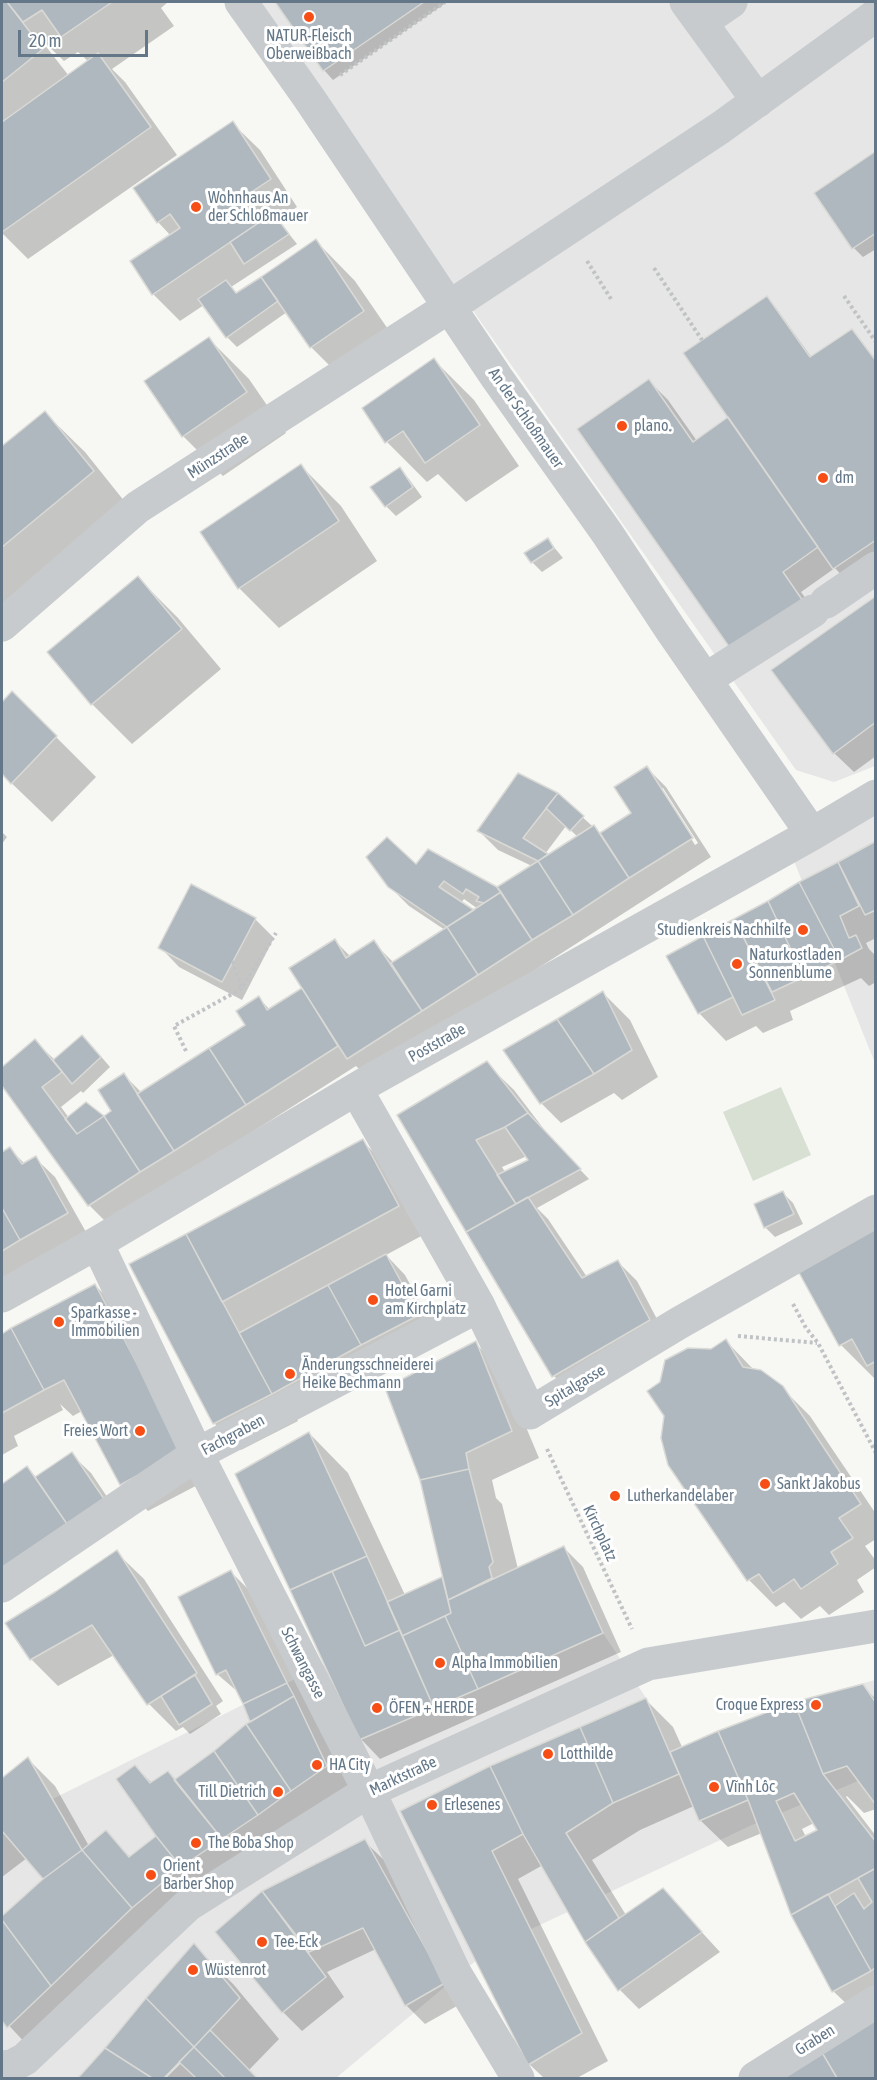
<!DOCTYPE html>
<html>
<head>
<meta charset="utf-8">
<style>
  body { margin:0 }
  #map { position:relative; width:877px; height:2080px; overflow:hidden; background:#f7f7f4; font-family:"Asap Condensed",sans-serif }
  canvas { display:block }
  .frame { position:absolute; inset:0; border:3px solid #637788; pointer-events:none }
  .scale { position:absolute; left:18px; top:30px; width:130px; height:27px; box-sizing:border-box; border:3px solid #637788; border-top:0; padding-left:8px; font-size:18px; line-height:21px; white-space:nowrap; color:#637788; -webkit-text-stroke:4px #fff; paint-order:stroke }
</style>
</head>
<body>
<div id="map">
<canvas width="877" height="2080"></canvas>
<div class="frame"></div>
<div class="scale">20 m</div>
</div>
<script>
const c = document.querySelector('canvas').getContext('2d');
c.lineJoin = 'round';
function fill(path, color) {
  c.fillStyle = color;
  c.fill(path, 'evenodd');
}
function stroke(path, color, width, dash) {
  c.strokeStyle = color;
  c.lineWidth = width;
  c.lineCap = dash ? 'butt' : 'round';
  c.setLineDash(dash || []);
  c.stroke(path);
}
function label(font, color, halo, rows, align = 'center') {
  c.font = font + ' "Asap Condensed",sans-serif';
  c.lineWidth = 6;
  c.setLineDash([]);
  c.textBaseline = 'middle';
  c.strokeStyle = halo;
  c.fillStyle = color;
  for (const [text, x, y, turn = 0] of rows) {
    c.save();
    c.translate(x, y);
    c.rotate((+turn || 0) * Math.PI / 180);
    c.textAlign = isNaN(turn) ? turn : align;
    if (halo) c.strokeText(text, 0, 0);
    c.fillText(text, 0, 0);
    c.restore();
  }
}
const built = new Path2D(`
  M256,2H875V766L834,782L796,770Z
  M875,815V1063L794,861Z
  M564,1546L603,1633L646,1698L670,1752L794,1702L875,1680V1774L752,1825L491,1948L336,2078H2V1824Z`);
const green = new Path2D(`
  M781,1087L811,1155L753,1181L723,1112Z`);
const shadow = new Path2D(`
  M2,2H168L161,8L174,26L112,69L125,82L177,155L28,259L2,233ZM45,43L64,61L78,52L89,62L69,76L44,44Z
  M277,2H447L333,80L324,70Z
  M232,123L260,150L297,207L278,220L297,244L231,287L237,294L316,241L355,281L403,351L351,387L311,347L287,312L237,347L227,337L204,305L180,321L153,294L171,236L158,222Z
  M876,153V249L863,257L854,248Z
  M767,298L776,308L812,358L852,331L876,360V556L844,578L835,568L801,592L822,621L752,669L733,650L649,381L668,400L697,441L730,417Z
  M209,339L249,379L286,433L223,476L183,436Z
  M434,360L474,400L519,466L466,502L438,474L427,482L387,442L364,408Z
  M45,413L85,452L133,512L2,607V448Z
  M301,466L341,506L377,561L279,628L239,588Z
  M400,469L409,479L422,497L396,516L386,506Z
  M548,540L563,558L542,572L532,562Z
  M138,578L178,618L221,669L132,744L92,704Z
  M876,597V756L854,772L834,753Z
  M12,693L96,777L52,822L2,774V704Z
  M647,768L666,787L711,857L498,994L375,1085L356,1066L108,1224L89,1205L2,1083V1069L35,1041L55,1060L92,1046L110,1067L83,1093L81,1091L61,1107L69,1118H104L113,1112L124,1075L142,1093L247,1026L259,998L270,1010L304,989L335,941L351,957L373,942L394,963L445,930L409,906L389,886L416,867L497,888L532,866L498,850L479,831L557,794L601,834L633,813ZM660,788H663L698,843L695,845ZM566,826L578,837L548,856L545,854ZM464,899L478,909L474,911L461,903Z
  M2,832L7,837L2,844Z
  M876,843V938L866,943L869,949L876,956V982L869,986L861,978L790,1011L793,1020L763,1033L756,1026L726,1041L699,1013L668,957Z
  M255,919L274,938L242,1000L179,967L160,947Z
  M603,993L630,1020L658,1077L622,1100L614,1093L561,1123L541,1103Z
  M486,1063L514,1090L553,1141L589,1179L537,1208L548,1219L587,1277L617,1261L637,1281L668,1340L573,1395L554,1376L399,1115ZM527,1156L530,1160L505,1172L502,1167Z
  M362,1141L390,1168L425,1234L386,1255L405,1275L437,1334L293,1412L298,1421L241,1450L214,1423L131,1264Z
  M10,1149L25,1164L35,1158L55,1177L86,1232L2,1281V1154Z
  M783,1193L793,1203L803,1224L775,1237L765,1227Z
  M876,1230V1380L841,1345L800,1270Z
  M95,1285L122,1313L209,1479L148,1511L121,1484L82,1411L73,1416L60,1404L63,1410L14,1436L18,1446L2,1455V1336Z
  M726,1341L754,1370L782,1388L810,1416L876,1514V1539L865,1546L876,1561V1567L857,1580L864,1592L829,1615L820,1606L801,1619L784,1602L776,1607L749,1580L670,1464L711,1350Z
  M475,1343L502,1370L539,1458L492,1480L496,1498L502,1504L518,1569L563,1547L583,1567L621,1652L380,1759L361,1739L309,1433L348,1473L405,1595L442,1578L445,1582Z
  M71,1454L91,1473L122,1519L2,1599V1485L27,1468L37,1478Z
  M116,1552L144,1579L223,1701L216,1706L221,1714L190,1734L183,1727L176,1731L149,1704L114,1655L58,1686L31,1659L56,1593Z
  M231,1572L250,1591L353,1794L28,2046L2,2018V1918L46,1880L27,1858L2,1877V1780L28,1759L55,1786L89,1846L106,1832L131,1858L158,1837L135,1767L152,1783L168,1773L176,1780L252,1722L238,1692L217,1674Z
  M862,1686L876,1699V1809L864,1813L847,1796L846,1797L876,1836V1998L853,2010L833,1991L762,1833L728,1847L700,1820L694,1806L640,1830L592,1860L626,1915L663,1890L720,1952L639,2009L620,1990L586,1941L543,1865L518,1879L608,2061L577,2078H544L529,2064L402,1812L646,1700L673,1727L683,1749ZM814,1823L819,1830L806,1837L802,1829Z
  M364,1841L384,1860L464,2002L425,2024L406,2005L376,1949L327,1972L344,1997L302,2031L283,2012L217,1932L263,1893Z
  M194,1945L234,1985L279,2039L248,2071L255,2078H166L181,2063L179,2060L162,2078H80Z
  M876,2020V2078H778Z`);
const building = new Path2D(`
  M2,2H7L43,49L2,82Z
  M7,2H112L61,37L42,10L23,22Z
  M275,2H424L323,71Z
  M98,53L151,127L2,232V122Z
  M233,121L271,179L241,199L257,224L152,295L130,261L180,228L170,214L157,223L133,188Z
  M876,151V233L852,249L814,193Z
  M273,213L289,234L244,264L230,242Z
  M316,239L364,311L310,348L261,277Z
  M261,277L278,301L226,338L198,299L226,280L236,293Z
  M767,296L810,357L852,329L876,361V540L833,569L683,353Z
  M209,337L247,392L182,437L144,381Z
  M434,358L480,425L425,463L403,431L385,443L362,408Z
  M649,379L693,442L728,417L818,547L783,572L803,601L732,651L577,429Z
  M45,411L94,471L2,547V446Z
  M301,464L339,521L238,589L200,532Z
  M400,467L413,487L385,507L370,487Z
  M548,538L554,548L531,563L524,553Z
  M138,576L182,629L91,705L47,652Z
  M876,596V722L833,754L771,670Z
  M12,691L57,736L11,784L2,774V702Z
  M647,766L693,838L629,878L600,833L631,813L614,787Z
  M518,773L558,793L523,838L548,854L538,861L477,831Z
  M558,793L584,816L570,831L546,808Z
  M594,825L629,878L573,915L538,861Z
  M387,837L416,864L428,849L497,887L501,892L484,903L476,901L479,897L466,889L463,894L444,881L439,887L474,910L447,927L388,887L366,857Z
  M876,841V910L865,915L838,862Z
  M538,861L573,915L532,940L497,887Z
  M838,862L859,906L840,916L849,938L856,935L862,948L840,960L799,882Z
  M799,882L840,960L804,977L768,901Z
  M191,884L256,918L222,982L158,948Z
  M501,892L532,940L478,975L447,927Z
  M768,901L804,977L772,992L734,919Z
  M734,919L775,1000L742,1015L703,936Z
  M447,927L478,975L422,1011L391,963Z
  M703,936L733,997L698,1014L666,956Z
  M335,939L346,958L374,940L422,1011L347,1059L289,968Z
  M302,988L338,1046L246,1105L209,1048L245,1025L236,1011L259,996L267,1010Z
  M603,991L632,1050L594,1074L557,1019Z
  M557,1019L594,1074L540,1104L503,1050Z
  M82,1035L101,1057L72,1084L53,1060Z
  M35,1039L62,1072L42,1087L77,1134L104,1116L140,1172L88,1206L2,1086V1067Z
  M209,1048L246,1105L174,1151L137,1094Z
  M487,1061L528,1113L505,1127L476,1140L516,1204L466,1232L397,1115Z
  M124,1073L174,1151L140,1172L104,1116L111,1111L98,1090Z
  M86,1102L104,1116L77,1134L65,1119Z
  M528,1113L581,1169L516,1204L497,1175L528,1160L505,1127Z
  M363,1139L399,1206L222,1302L186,1234Z
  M10,1147L22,1164L36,1156L68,1213L20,1240L2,1208V1152Z
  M783,1191L794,1214L764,1228L754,1204Z
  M528,1197L582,1278L618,1260L650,1320L552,1377L466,1232Z
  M2,1208L20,1240L2,1251Z
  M876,1228V1361L867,1366L852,1339L839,1346L797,1269Z
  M186,1234L272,1394L213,1424L129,1264Z
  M386,1254L419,1315L361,1345L328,1285Z
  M95,1284L183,1451L120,1485L64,1380L44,1390L11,1328Z
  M328,1285L361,1345L272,1394L239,1333Z
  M11,1328L44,1390L2,1413V1334Z
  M726,1339L743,1367L761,1370L783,1386L861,1504L839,1518L853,1538L831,1552L838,1564L801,1589L794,1579L773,1593L759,1574L747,1581L668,1465L661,1438L664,1416L647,1391L660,1382L665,1360L688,1348L711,1349Z
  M476,1341L512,1431L466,1453L469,1469L420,1480L385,1388Z
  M309,1432L367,1556L290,1590L235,1474Z
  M72,1452L104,1499L67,1524L35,1477Z
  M27,1466L67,1524L2,1569V1484Z
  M469,1469L493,1562L489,1567L492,1578L448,1600L420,1480Z
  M564,1546L603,1633L478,1689L445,1616L451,1613L448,1600Z
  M117,1550L197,1673L147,1705L92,1625L30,1660L5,1623L55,1592Z
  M367,1556L400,1630L365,1646L332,1571Z
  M231,1570L287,1683L243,1704L226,1670L216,1675L178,1597Z
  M332,1571L365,1646L400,1630L434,1708L359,1740L290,1590Z
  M442,1577L451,1613L402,1636L387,1602Z
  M445,1616L478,1689L434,1708L402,1636Z
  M195,1675L212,1704L179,1725L161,1696Z
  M287,1683L294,1696L250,1722L243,1704Z
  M863,1684L876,1703V1805L847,1766L823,1774L794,1702Z
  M294,1696L327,1766L291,1791L246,1724Z
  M646,1698L679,1774L613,1803L580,1727Z
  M794,1702L823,1774L876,1842V1868L791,1915L748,1800L718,1731ZM794,1793L817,1830L795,1841L776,1801Z
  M246,1724L291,1791L258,1815L214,1751Z
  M580,1727L613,1803L566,1833L619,1918L585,1942L523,1834L490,1766Z
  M718,1731L748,1800L699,1821L670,1752Z
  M214,1751L258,1815L222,1839L174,1780Z
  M28,1757L82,1850L43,1879L2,1831V1778Z
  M135,1765L150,1783L168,1771L222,1839L181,1867L156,1836L116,1779Z
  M490,1766L523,1834L492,1851L582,2033L528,2065L400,1811Z
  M106,1830L129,1857L156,1836L181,1867L132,1908L82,1850Z
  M365,1839L445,1983L405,2006L363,1928L309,1952L262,1891Z
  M82,1850L132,1908L51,1986L2,1920V1916L43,1879Z
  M876,1868V1967L871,1971L835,1906L854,1893L864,1909L872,1902L858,1878Z
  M663,1888L702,1932L618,1991L585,1942Z
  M262,1891L326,1977L282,2013L215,1932Z
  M828,1894L871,1971L832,1992L791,1915Z
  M2,1920L51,1986L7,2028L2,2021Z
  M194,1943L240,1998L194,2047L146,1998Z
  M146,1998L194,2047L164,2078H152L105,2048Z
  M876,2019V2078H837L820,2049Z
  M210,2030L257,2078H225L194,2047Z
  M194,2047L225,2078H196L179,2062Z
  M105,2048L152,2078H78Z
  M820,2049L837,2078H786L782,2073Z`);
const path = new Path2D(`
  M340,75L445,2
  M587,261L611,299
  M654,268L702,340
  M844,296L876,342
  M233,961L241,988
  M186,1051L174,1026L241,989L276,933
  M793,1304L806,1328L818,1343L876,1453
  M738,1336L817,1343
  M547,1449L632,1629`);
const minor = new Path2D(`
  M241,2L309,98L497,378L607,533L671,630L812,834
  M686,2L758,101
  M702,22L731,2
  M826,602L876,568
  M2,625L138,507L449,307L720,128L876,15
  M706,679L813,611
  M356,1089L479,1306L530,1413L679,1323L876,1211
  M97,1243L197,1454L369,1791L455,1973L518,2078
  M2,1296L97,1243L373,1079L812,834L876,796
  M2,1586L197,1454L479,1306
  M2,2067L12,2066L25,2059L188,1905L369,1791L648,1664L876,1626
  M755,2078L876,2002`);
const markers = [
  [309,17,6,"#f64e15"],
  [196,207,6,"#f64e15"],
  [622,426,6,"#f64e15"],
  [823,478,6,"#f64e15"],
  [803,930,6,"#f64e15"],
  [737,964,6,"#f64e15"],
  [373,1300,6,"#f64e15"],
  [59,1322,6,"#f64e15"],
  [290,1374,6,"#f64e15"],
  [140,1431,6,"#f64e15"],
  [765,1484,6,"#f64e15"],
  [615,1496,6,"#f64e15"],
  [440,1663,6,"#f64e15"],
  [816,1705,6,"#f64e15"],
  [377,1708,6,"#f64e15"],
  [548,1754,6,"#f64e15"],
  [317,1765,6,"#f64e15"],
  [714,1787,6,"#f64e15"],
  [278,1792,6,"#f64e15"],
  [432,1805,6,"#f64e15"],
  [196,1843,6,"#f64e15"],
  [151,1875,6,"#f64e15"],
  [262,1942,6,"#f64e15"],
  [193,1970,6,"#f64e15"]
];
const poiNames = [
  ["NATUR-Fleisch",309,36,"center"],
  ["Oberweißbach",309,54,"center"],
  ["Wohnhaus An",208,198],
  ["der Schloßmauer",208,216],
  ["plano.",634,426],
  ["dm",835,478],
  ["Studienkreis Nachhilfe",791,930,"right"],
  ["Naturkostladen",749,955],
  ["Sonnenblume",749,973],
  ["Hotel Garni",385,1291],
  ["am Kirchplatz",385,1309],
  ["Sparkasse -",71,1313],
  ["Immobilien",71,1331],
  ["Änderungsschneiderei",302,1365],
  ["Heike Bechmann",302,1383],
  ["Freies Wort",128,1431,"right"],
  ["Sankt Jakobus",777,1484],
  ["Lutherkandelaber",627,1496],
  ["Alpha Immobilien",452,1663],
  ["Croque Express",804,1705,"right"],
  ["ÖFEN + HERDE",389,1708],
  ["Lotthilde",560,1754],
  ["HA City",329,1765],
  ["Vĩnh Lôc",726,1787],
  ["Till Dietrich",266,1792,"right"],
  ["Erlesenes",444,1805],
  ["The Boba Shop",208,1843],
  ["Orient",163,1866],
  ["Barber Shop",163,1884],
  ["Tee-Eck",274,1942],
  ["Wüstenrot",205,1970]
];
const streetNames = [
  ["An der Schloßmauer",526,418,55],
  ["Münzstraße",218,456,-33],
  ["Poststraße",437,1043,-29],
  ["Spitalgasse",575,1386,-31],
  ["Fachgraben",233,1435,-28],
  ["Kirchplatz",600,1533,65],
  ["Schwangasse",303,1663,63],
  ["Marktstraße",403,1776,-25],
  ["Graben",815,2040,-32]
];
fill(built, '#e5e6e5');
fill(green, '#d8e0d4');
fill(shadow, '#0003');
fill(building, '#afb8be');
stroke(building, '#d9d9d6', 1.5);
stroke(path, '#c0c3c5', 4, [3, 3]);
stroke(minor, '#c7cbce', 33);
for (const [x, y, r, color] of markers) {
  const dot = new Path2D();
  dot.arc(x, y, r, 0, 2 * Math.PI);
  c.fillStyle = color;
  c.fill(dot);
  stroke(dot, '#fff', 2);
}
label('16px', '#637788', '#fff', poiNames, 'left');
label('16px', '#637788', '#fff', streetNames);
</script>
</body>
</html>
